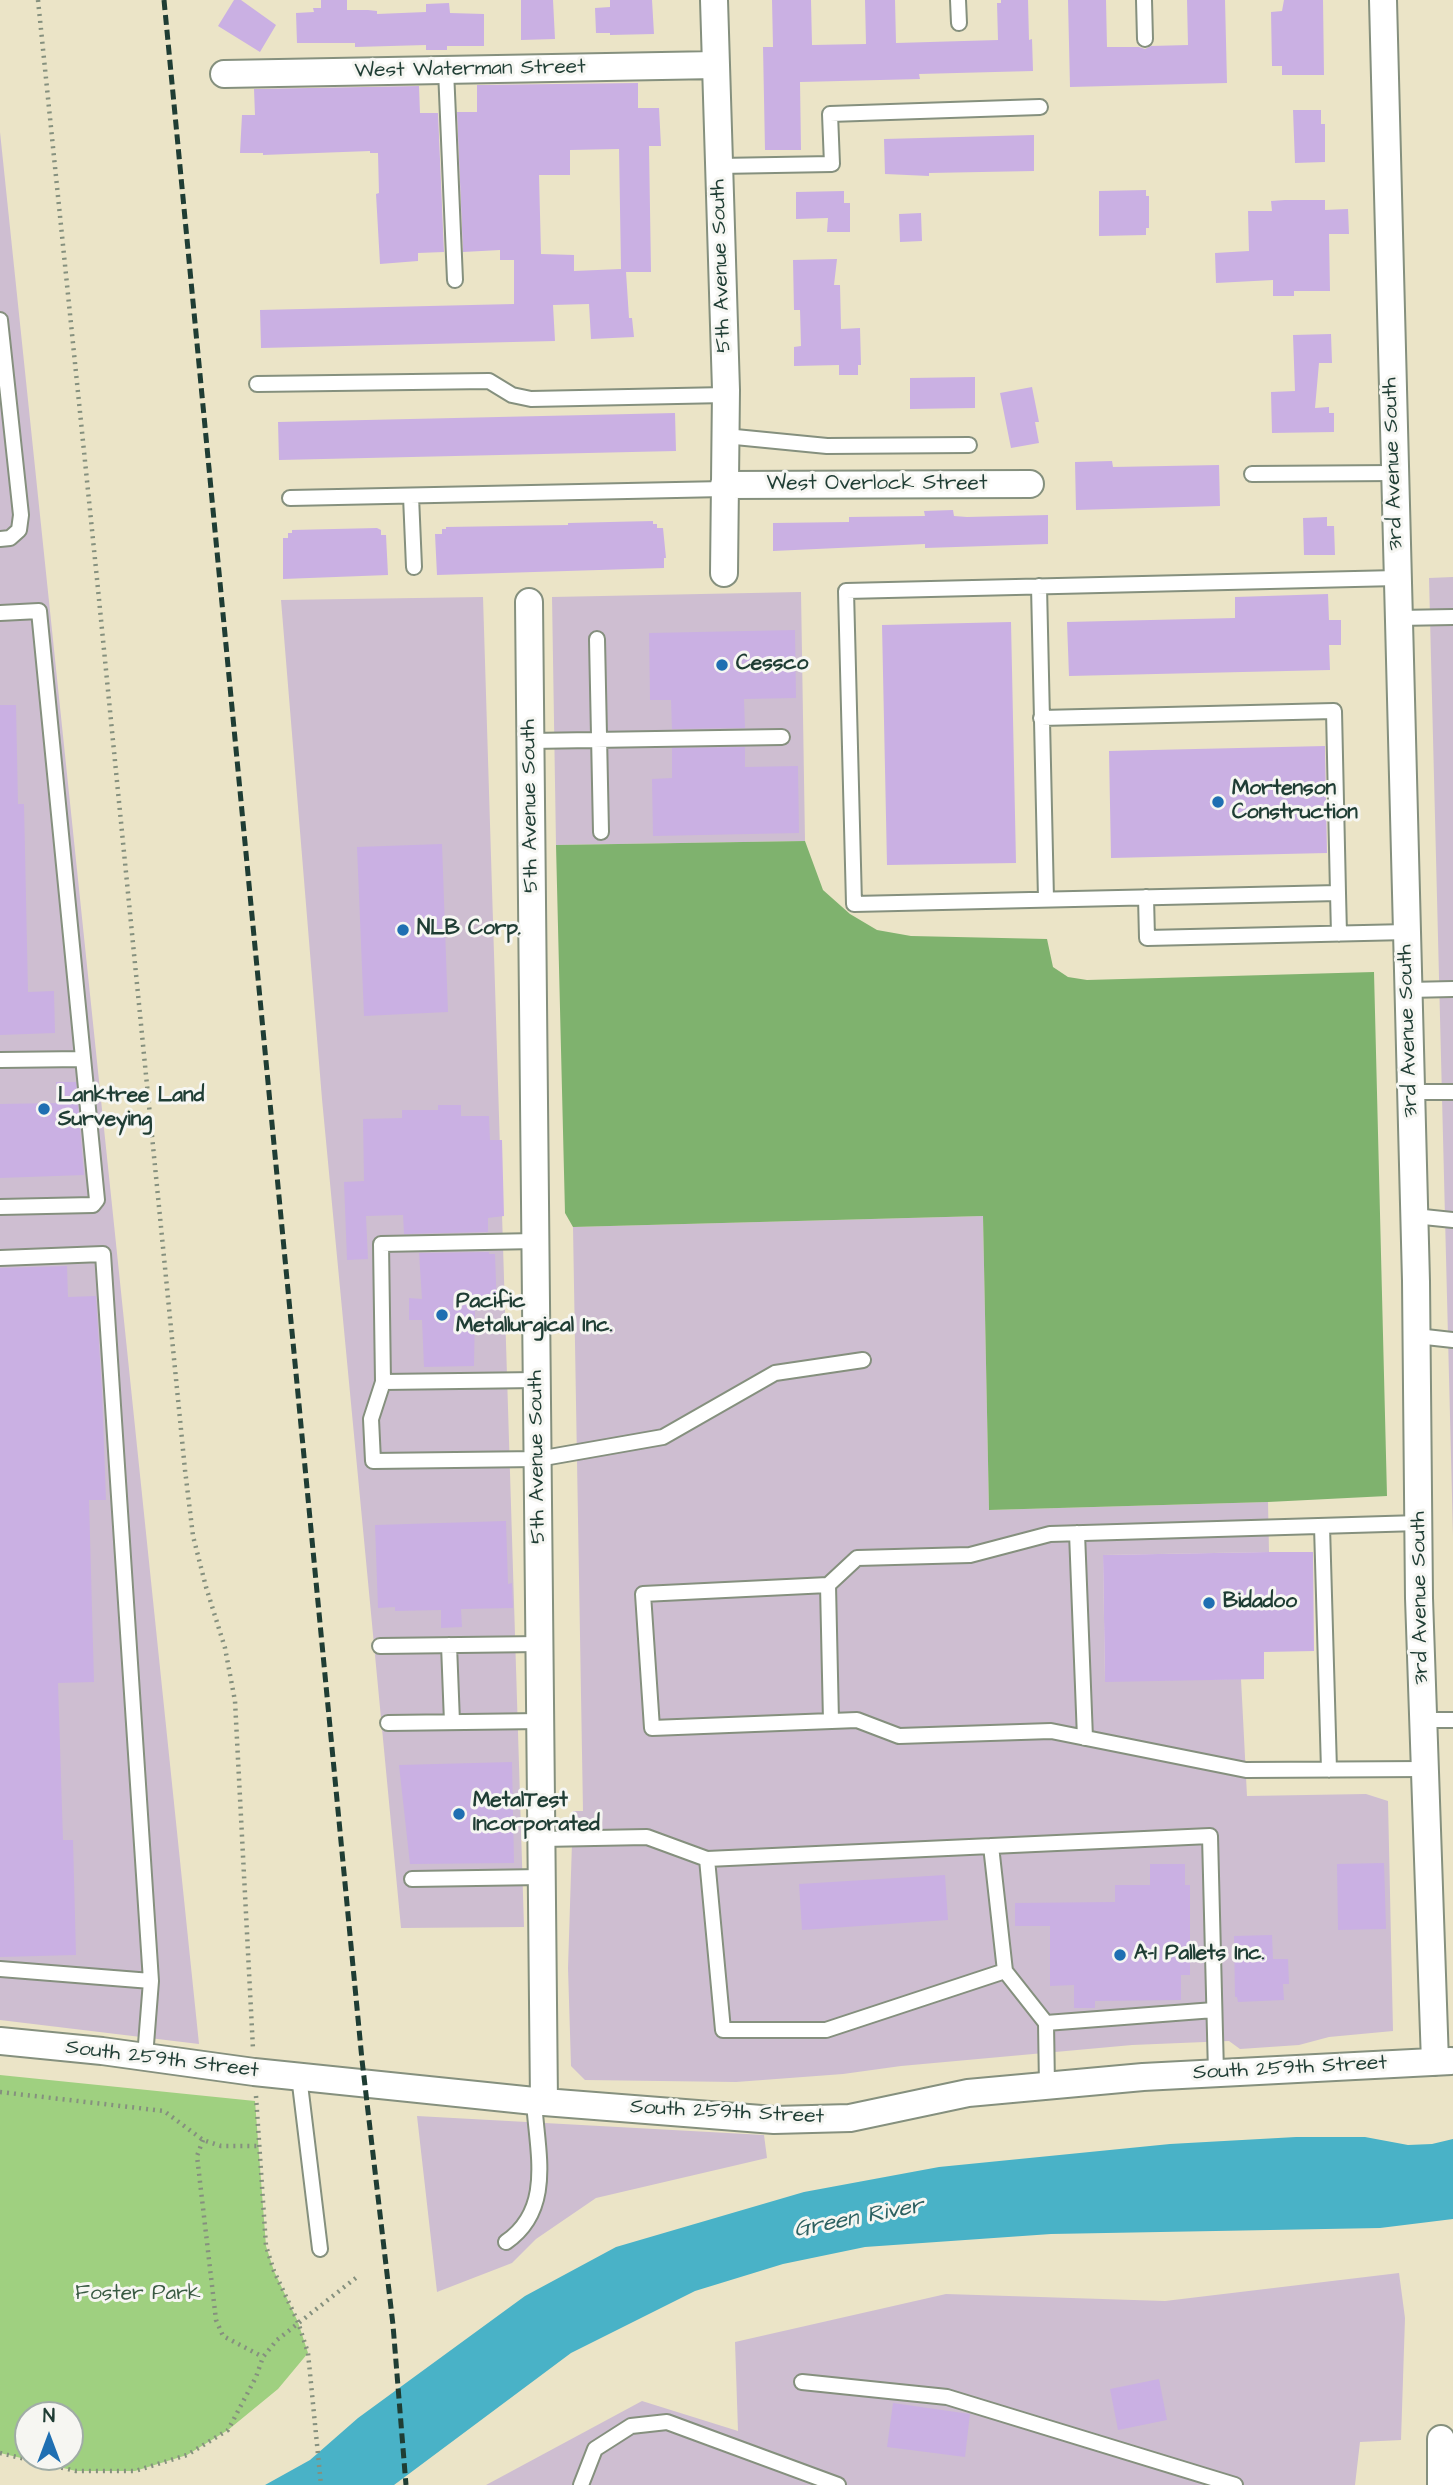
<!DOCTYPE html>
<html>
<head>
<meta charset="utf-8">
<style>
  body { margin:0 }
  #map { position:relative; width:1453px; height:2485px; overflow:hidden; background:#ebe4c7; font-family:"Architects Daughter",sans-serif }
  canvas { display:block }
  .north { position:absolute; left:14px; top:2401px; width:70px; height:70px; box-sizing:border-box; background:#f6f6f2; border:2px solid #a0aca6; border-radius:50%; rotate:0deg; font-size:19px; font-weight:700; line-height:28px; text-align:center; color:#1f3d34 }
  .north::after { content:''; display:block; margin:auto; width:24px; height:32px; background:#1f6fb2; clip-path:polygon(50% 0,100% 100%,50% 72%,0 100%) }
</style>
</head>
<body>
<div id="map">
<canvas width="1453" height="2485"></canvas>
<div class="north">N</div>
</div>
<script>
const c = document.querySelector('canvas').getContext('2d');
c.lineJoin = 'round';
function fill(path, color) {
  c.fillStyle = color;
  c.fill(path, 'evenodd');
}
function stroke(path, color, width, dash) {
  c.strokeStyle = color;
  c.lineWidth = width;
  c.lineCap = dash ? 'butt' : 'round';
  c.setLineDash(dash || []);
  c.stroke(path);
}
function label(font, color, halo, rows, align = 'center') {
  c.font = font + ' "Architects Daughter",sans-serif';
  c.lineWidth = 6;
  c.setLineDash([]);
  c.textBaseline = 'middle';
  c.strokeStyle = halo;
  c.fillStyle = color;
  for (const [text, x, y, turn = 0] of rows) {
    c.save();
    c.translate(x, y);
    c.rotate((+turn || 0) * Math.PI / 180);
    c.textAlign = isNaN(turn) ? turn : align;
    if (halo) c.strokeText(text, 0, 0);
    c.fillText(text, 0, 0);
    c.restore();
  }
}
const industrial = new Path2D(`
  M0,132L115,1234L199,2044L0,2020Z
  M1453,577V1536L1429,578Z
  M801,592L805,841L556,845L552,597Z
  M483,597L524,1927L401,1928L322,1099L281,600Z
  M983,1216L989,1510L1268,1502L1269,1552L1103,1555L1105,1681L1241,1679L1247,1796L1366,1794L1388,1801L1393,2031L1329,2037L1299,2045L1240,2049L1229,2041L1132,2045L901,2066L843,2074L736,2082L585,2080L571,2066L568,1968L573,1811H583L573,1227Z
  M417,2116L764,2135L767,2158L596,2198L536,2239L512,2263L437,2292Z
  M1399,2273L1405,2318L1401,2440L1360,2442L1355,2485H486L642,2401L738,2431L735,2342L946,2294L1165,2301Z`);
const green = new Path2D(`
  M0,2075L255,2101L266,2246L274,2271L298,2322L308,2353L278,2389L228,2430L187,2455L135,2471H76L0,2453ZM28,2415H70V2457H28Z`);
const forest = new Path2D(`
  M805,841L823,890L850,914L877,930L911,936L1047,939L1053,967L1068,977L1087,980L1374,972L1387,1496L1268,1502L989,1510L983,1216L573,1227L565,1213L556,845Z`);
const water = new Path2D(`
  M1296,2137H1365L1408,2145L1432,2144L1453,2139V2219L1380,2228L1051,2234L865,2247L783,2264L695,2291L571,2353L394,2485H265L310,2460L358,2418L525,2296L616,2247L804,2192L939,2167L1170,2144Z`);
const building = new Path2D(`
  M234,0H241L276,25L260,52L218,26Z
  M321,0H347V10H368L377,11V14L426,12V4L449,3L450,13L484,14V46H447V50H426V45L355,47V43H297L296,13L314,12L313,8H321Z
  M521,0H553L555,39L521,40Z
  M610,0H652L654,34L610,35V33H596L595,8L610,7Z
  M772,0H811L812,45L866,44L865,0H895L896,43L998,40L997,3H1001V0H1028L1029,40L1032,39L1033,71L919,74L920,79L800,82L801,150H765L763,47H773Z
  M1068,0H1106L1107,47H1139L1145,49L1151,46L1188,45L1187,0H1225L1227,83L1070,87Z
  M1284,0H1323L1324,75H1282V66H1272L1271,12L1282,11Z
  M638,83V108H659L661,146H649L651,272H626L629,318H632L634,337L591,339L589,304L553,305L555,341L261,348L260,310L514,304V260H500V250L463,252L457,112H477V85ZM619,149L621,269L574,271V255L541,254L539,175H570V150Z
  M419,86L420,113H438L444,252L418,253V261L380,264L376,194L379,193L378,153H370V151L263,155V153H240L242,115H255L254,89Z
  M1293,110H1321V124H1325V162L1295,163Z
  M1034,135V171L929,173V176L885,174L884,139Z
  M1146,190V196H1149V228H1146V235L1099,236V191Z
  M844,191V203H850V232H827L828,218L796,219V192Z
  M1285,200H1325V210L1348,209L1349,234H1329L1330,291H1294V296H1273V280L1216,283L1215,253L1249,251L1248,211H1272L1271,201Z
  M921,213L922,241L900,242L899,214Z
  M837,259L834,285H840L841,329L860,328L861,365H858V375H839V365L794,366V347L801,346L800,310H794L793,260Z
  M1331,334L1332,363H1319L1315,408L1329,407V413H1334V432L1272,433L1271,392L1295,391L1293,335Z
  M975,377V408L910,409V378Z
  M1032,387L1039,422H1035L1039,443L1011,448L1000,393Z
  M675,413L676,451L279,460L278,422Z
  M1112,461L1113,467L1219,465L1220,506L1076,510L1075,462Z
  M953,510L954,516L967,517L1048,515V544L925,548V544L773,551V523L849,522V517L925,516L924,511Z
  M1327,517V526H1334L1335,555H1304L1303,518Z
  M653,521V524H657V528H663L666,558H664V568L437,575L435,534H442V529H446V527L568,525V523Z
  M377,528L381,530V535H386L388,575L283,579V538H288V533H292V530Z
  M1328,594L1329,620H1341V645H1329L1330,670L1069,676L1067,622L1235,618V597Z
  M1011,622L1016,863L887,865L882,625Z
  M795,630L796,698L744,699L745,728L672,729L671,700H650L649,633Z
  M0,705H16L18,804H24L28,992L54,991L55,1033L0,1035Z
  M1325,746L1327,853L1111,858L1109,751Z
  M745,747V767L798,766L799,833L653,836L652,779L672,778V748Z
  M442,844L448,1012L364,1016L357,847Z
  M56,1082H76L84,1175L0,1178V1104L57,1103Z
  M438,1105H461V1116H489L490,1140H502L504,1216L488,1218V1232L404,1234L403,1215L366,1216L368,1259L347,1260L344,1182L364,1181L363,1119L402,1118V1110H438Z
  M489,1252V1254H495L497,1309L475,1310L474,1366L424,1367L422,1320H409V1298L422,1299L419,1253Z
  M67,1266L68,1297L96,1296L102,1392L106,1500H89L94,1682L58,1683L63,1840H73L76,1955L0,1957V1268Z
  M506,1521L508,1584L512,1583L513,1608L461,1609L462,1627L441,1628V1610L395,1611V1607L378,1608L375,1525Z
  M1269,1552H1313L1314,1651L1264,1652V1679L1105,1682L1103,1555Z
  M512,1762L514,1863L410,1864L399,1765Z
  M1384,1863L1386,1929L1338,1930L1337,1864Z
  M1150,1864H1185V1885H1190V1975H1181V2000L1095,2001V2008H1074V1985L1050,1986V1926H1015V1903L1115,1902V1885H1150Z
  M945,1875L948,1920L802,1930L799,1884Z
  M1272,1935L1273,1959H1288L1289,1984H1283L1284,2000L1238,2002L1237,1997H1235L1234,1936Z
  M1159,2379L1167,2420L1118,2430L1110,2389Z
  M893,2403L970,2414L965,2457L887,2447Z`);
const path = new Path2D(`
  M38,0L97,579L185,1470L193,1536L206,1587L225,1648L235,1701L253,2049
  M0,2092L164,2111L203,2140L221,2146H259
  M256,2096L266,2246L274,2271L298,2322L308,2353L321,2485
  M203,2140L197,2156L216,2320L223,2336L263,2357
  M0,2453L76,2471H135L187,2455L228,2430L256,2377L263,2357L277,2340L357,2277`);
const lane = new Path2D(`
  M958,0L959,23
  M1144,0L1145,39
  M446,70L455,280
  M719,166L832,164L830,114L1040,107
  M0,320L21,515L19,530L10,538L0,539
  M257,384L489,381L512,395L531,399L726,395
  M725,436L827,446L969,445
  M1252,474L1395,473
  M411,496L414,567
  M290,498L724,489
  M1039,586L1046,899
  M0,613L39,611L97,1200L93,1205L0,1207
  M1398,618L1453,617
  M597,639L601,832
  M1041,718L1334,711L1338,893L854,904L846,591L1397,578
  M530,741L782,737
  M1338,893L1339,934
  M1146,897L1147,938L1407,932
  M1408,990L1453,989
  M0,1060L83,1059
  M1411,1092H1453
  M1414,1216L1453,1220
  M0,1258L103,1254L151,1981
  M1417,1336L1453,1340
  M537,1380L383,1382L371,1419L373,1461L538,1459L663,1437L775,1373L863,1360
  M383,1382L381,1244L536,1241
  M1419,1523L1050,1534L970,1555L857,1558L828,1585L643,1594L652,1728L857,1720L899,1736L1051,1731L1246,1770L1425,1769
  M1322,1526L1329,1770
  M1077,1533L1085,1738
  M828,1585L831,1721
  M449,1645L452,1722
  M380,1646L540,1644
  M1424,1720H1453
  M388,1723L541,1721
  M542,1839L647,1837L707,1859L1210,1836L1216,2073
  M991,1846L1005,1971L1046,2023L1214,2010
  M707,1859L723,2030H826L1005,1971
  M412,1879L542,1877
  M0,1969L151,1981L145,2057
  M1046,2023L1047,2086
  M299,2076L320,2249
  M506,2242C554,2209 537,2152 534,2101
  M802,2382L947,2397L1235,2485
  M581,2485L595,2449L631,2426L667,2422L838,2485`);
const street = new Path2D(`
  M714,0L726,390L724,573
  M1383,0L1416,1281L1419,1598L1435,2062
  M224,74L716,65
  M724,485L1030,484
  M529,602L544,2102
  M0,2041L102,2051L254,2072L544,2102L774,2120L850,2118L968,2093L1143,2077L1451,2061
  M1441,2439V2485`);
const rail = new Path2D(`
  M164,0L362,2060L393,2325L406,2485`);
const markers = [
  [722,665,7,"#1f6fb2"],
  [1218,802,7,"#1f6fb2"],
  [403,930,7,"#1f6fb2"],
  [44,1109,7,"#1f6fb2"],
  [442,1315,7,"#1f6fb2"],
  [1209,1603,7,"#1f6fb2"],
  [459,1814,7,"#1f6fb2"],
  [1120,1955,7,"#1f6fb2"]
];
const streetNames = [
  ["West Waterman Street",470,70,-1],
  ["5th Avenue South",722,266,-92],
  ["3rd Avenue South",1394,464,-92],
  ["West Overlock Street",877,485],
  ["5th Avenue South",531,806,-91],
  ["3rd Avenue South",1409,1031,-92],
  ["5th Avenue South",538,1457,-91],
  ["3rd Avenue South",1421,1598,-91],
  ["South 259th Street",162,2060,7],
  ["South 259th Street",1290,2069,-3],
  ["South 259th Street",727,2113,3]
];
const poiNames = [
  ["Cessco",736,665],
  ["Mortenson",1232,790],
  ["Construction",1232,814],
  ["NLB Corp.",417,930],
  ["Lanktree Land",58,1097],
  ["Surveying",58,1121],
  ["Pacific",456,1303],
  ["Metallurgical Inc.",456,1327],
  ["Bidadoo",1223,1603],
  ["MetalTest",473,1802],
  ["Incorporated",473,1826],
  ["A-1 Pallets Inc.",1134,1955]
];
const parkNames = [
  ["Foster Park",138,2295]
];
const waterNames = [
  ["Green River",859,2219,-11]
];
fill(industrial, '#cebed1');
fill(green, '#9fd080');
fill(forest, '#7fb26e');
fill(water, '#49b2c7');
fill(building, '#cab0e3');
stroke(lane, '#85907e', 18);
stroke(street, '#85907e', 30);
stroke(path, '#85907e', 4.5, [2, 5]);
stroke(lane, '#fff', 14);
stroke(street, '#fff', 26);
stroke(rail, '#1f3d34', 5, [10, 5]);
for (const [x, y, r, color] of markers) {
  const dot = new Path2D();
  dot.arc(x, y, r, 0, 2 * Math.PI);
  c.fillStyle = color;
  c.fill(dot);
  stroke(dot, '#f6f6f2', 2.5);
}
label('21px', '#1f3d34', '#f6f6f2', streetNames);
label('bold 21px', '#1f3d34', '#f6f6f2', poiNames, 'left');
label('21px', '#395a43', '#f6f6f2', parkNames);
label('italic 23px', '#2c6060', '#f6f6f2', waterNames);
</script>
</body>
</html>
